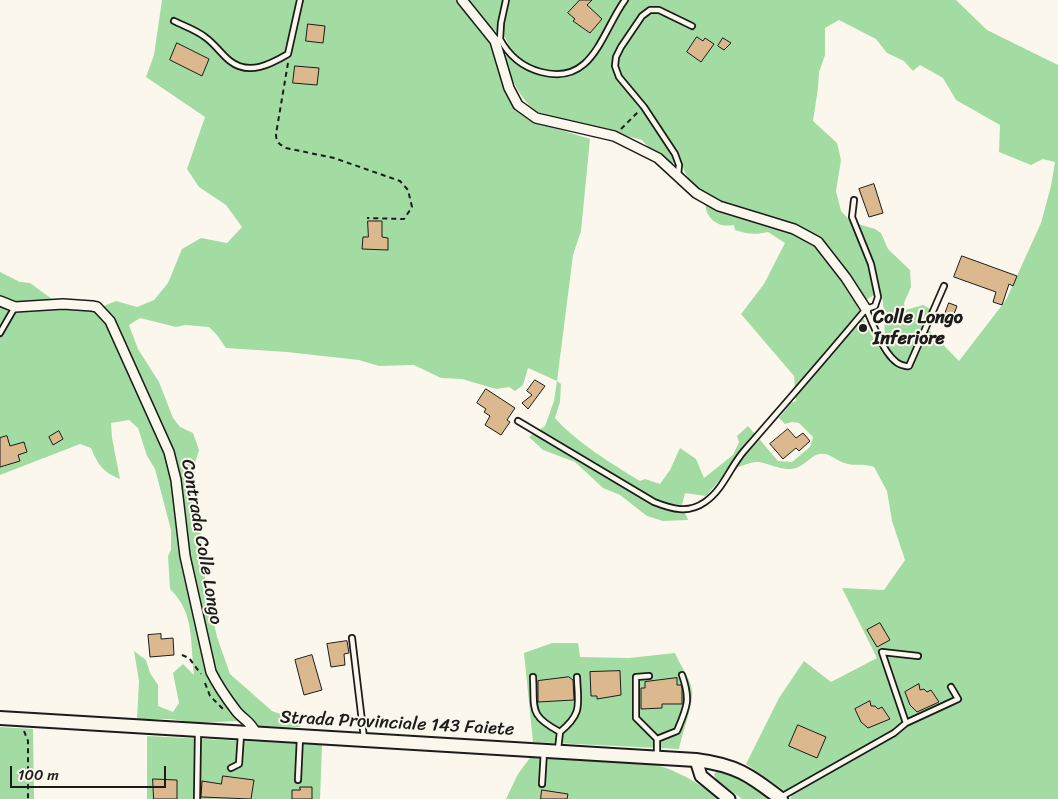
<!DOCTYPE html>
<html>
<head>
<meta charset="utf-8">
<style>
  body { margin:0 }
  #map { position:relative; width:1058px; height:799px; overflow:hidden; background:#fbf7ec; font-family:Sriracha,sans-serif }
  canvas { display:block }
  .scale { position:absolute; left:10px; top:766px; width:156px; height:22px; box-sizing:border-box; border:2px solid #1c1c1c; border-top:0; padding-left:6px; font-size:15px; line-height:18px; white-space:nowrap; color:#1c1c1c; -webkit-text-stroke:4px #fbf7ec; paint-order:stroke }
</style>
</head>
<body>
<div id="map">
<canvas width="1058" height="799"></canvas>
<div class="scale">100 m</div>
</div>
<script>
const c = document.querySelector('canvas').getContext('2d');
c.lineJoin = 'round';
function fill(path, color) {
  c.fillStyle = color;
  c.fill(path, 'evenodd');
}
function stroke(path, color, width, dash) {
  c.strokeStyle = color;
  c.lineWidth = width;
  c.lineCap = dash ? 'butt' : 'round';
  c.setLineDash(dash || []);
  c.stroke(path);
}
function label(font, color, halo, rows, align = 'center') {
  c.font = font + ' Sriracha,sans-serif';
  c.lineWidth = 4;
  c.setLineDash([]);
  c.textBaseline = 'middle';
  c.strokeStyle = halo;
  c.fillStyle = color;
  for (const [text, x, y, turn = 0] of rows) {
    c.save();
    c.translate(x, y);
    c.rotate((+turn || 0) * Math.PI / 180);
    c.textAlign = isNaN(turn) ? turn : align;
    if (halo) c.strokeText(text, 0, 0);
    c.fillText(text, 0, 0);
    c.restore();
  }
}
const green = new Path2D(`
  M162,0H456L488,40L508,97L516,107L529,120L590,139L581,231L573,255L557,381L561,384L560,402L555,418C576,442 612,464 640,481L645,479L660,484L670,470L680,448L696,459L704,478L733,455L739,442L737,436L748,426L778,461L792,462L810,447L813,437L799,423L792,422L785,424L779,418L791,403L796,401L794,376L741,314L764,284L785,243L768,232C755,235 747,234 735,230L734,225C714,229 701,213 707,195C695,186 685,178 682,164C667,165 652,152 642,140L536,112C519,97 512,80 504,60L509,46L505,37L491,28L468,0H956L987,30L1058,65V799H789L792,796L746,764L779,698L804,661L831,682L877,658L842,588L884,590L905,560L892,521L887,491L874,467C861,463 858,466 848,464C837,462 830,452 819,454C811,456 805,465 796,468C784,472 771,464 759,462C749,461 740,468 729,469L706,496L685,493L682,505L688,520L663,521L647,516L620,495L603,488L575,462L543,450L529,437L545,426L554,401L557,381L528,368L523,385L515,391L509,387L496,389L462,379L441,378L414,365L379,366L359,360L287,352L226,348L217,335L209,327L185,325L176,327L140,318L129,325L138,349L159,382L173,418L180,427L193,433L199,450L194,466L206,587L217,637L230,674L272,711L303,722L300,727L242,726L239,721L197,723L170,719H137L139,681L134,651L146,660L150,673L158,685V706L173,712L179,703L173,673L183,664L194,675C190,642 195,613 170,589L168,556L171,550V530L155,469L147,456L138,428L129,420L111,423L112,438L120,479C103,472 98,465 91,448L80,444L0,475V272L20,282L30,283L56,302L101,307L116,301L137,307L154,300L168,283L182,249L201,238L227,243L242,227L226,205L199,187L187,169L205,117L146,77L154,55ZM839,20L876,39L887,53L904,61L913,71L920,65L943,78L956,100L1000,125L999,152L1031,165L1043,159L1055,162L1051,186L1041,223L1006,300L959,361L925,326L930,309L923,305L905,310L904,303L911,287L910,270L888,249L881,233L875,229L851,222L841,211L836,191L841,160L837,143L813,121L818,88L819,72L825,55V28ZM874,295L882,297C888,330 876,347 909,369L902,370C882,362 867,325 857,306Z
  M552,643H578L580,657L629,658L675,653C680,665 690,678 692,690C694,704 682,733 679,749L533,742L524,653Z
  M0,727L33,729L34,799H0Z
  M147,736L322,745L320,799H147Z
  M532,755C573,757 624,754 663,767C684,774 702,786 721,799H506L518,774Z
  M717,770C739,773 756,786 773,799H742L717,780L714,775Z`);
const building = new Path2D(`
  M580,0H592L587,5L602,19L590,33L573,21L575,19L568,13Z
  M308,24L325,26L323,43L306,41Z
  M697,37L703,41L705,38L714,44L701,62L687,52Z
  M723,38L731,43L724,50L718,46Z
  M177,43L209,59L202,76L170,60Z
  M295,66L319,68L317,85L293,83Z
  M874,184L883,213L869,217L859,189Z
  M368,221H382V237L388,238V250L362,249L363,237H368Z
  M962,256L1017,276L1013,286L1009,284L1002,305L993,302L996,292L954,277Z
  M949,303L957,306L953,317L945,314Z
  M535,380L545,386L528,409L522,403L532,395L527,391Z
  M486,389L515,408L507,420L510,422L501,435L485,425L490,416L484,412L486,409L477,403Z
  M788,429L796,438L803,433L810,441L799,451L796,448L783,459L770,444Z
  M59,431L63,439L53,445L49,437Z
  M7,436L10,446L24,442L27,452L18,455L20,461L0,467V438Z
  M880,623L890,640L877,647L867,630Z
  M161,634V639L173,638L174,655L150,657L148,635Z
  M347,641L349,653L344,654L345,665L331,667L327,644Z
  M312,655L322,690L304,695L295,660Z
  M620,671L621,695L597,699V696H591L590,672Z
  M569,677L573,680L574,700L538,702V681Z
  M677,678V685H681L682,688V704H662V708L641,709V688H645V682Z
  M919,684L920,690L924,689L927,692L931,690L939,702L917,712L910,705L905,692Z
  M870,701L871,706H875L878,709L882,707L890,719L868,728L861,722L855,709Z
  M798,725L826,737L817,758L789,746Z
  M223,776L254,780L251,799L201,797L202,781L221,784Z
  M153,779L177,780V799H154Z
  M300,787H312V799H292V790H300Z
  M542,790L568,794L567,799H541Z`);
const path = new Path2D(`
  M288,63L276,134C276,142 279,144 286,148L334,158L400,181L408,190L412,207L404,219L367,218
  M621,129L639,111
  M182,655L189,658L201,674
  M205,683L210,696L223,709
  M24,731L28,741V799`);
const service = new Path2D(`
  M174,21C184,26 196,30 205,37C215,44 221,54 230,61C249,76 271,64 288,54L300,0
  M500,39L501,23L506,0
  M495,41L500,39C509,56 522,67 541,72C593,86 601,33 625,0
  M678,175L679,165L675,154L644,107L619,77L615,66L616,57L621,47L642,16L650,10H659L692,26
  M866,309C875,327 888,369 909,366L944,286
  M0,333L15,307
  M518,421L654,502C672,509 688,514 705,502C723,490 730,467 744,451C785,404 826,357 866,309L875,306L878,297L871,264L852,217L854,200
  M352,638L364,738
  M649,676L636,677V718L657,739V756
  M533,677C535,709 528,715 560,732
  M906,723L882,652L918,656
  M657,739L677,731C687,707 691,700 682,675
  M558,749L560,732C583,713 578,705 577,677
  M231,768L239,764L241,734
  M298,780L300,737
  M542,784L544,751
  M781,797L894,733L906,723L958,699L951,687
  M197,799L198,732`);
const minor = new Path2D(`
  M462,0L495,41L509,88L518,105L536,118L614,136L658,158L696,193L719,206L794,229L818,242L846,278L866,309
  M0,301L15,307L63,304L92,306L97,307L110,321L169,452L176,480L185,556L211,672C218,686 227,699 237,712C244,720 251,722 255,732`);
const tertiary = new Path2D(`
  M696,760L701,776L729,799`);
const secondary = new Path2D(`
  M0,718L696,760C736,765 750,775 781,799`);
const markers = [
  [863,328,5,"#1c1c1c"]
];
const poiNames = [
  ["Colle Longo",873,318],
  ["Inferiore",873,339]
];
const streetNames = [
  ["Contrada Colle Longo",201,542,80],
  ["Strada Provinciale 143 Faiete",397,724,3]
];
fill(green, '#a2dca2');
fill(building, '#dbb88d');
stroke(building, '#1c1c1c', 1);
stroke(service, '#1c1c1c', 8);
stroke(minor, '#1c1c1c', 12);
stroke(tertiary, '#1c1c1c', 15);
stroke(secondary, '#1c1c1c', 16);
stroke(path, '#1c1c1c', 2, [5, 4]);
stroke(service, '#fbf7ec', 4.5);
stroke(minor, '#fbf7ec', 9);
stroke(tertiary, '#fbf7ec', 11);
stroke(secondary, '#fbf7ec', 12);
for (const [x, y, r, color] of markers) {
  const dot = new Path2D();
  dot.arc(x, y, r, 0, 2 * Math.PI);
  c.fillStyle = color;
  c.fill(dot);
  stroke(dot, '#fbf7ec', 2);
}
label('bold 18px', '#1c1c1c', '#fbf7ec', poiNames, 'left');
label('18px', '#1c1c1c', '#fbf7ec', streetNames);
</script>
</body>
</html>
